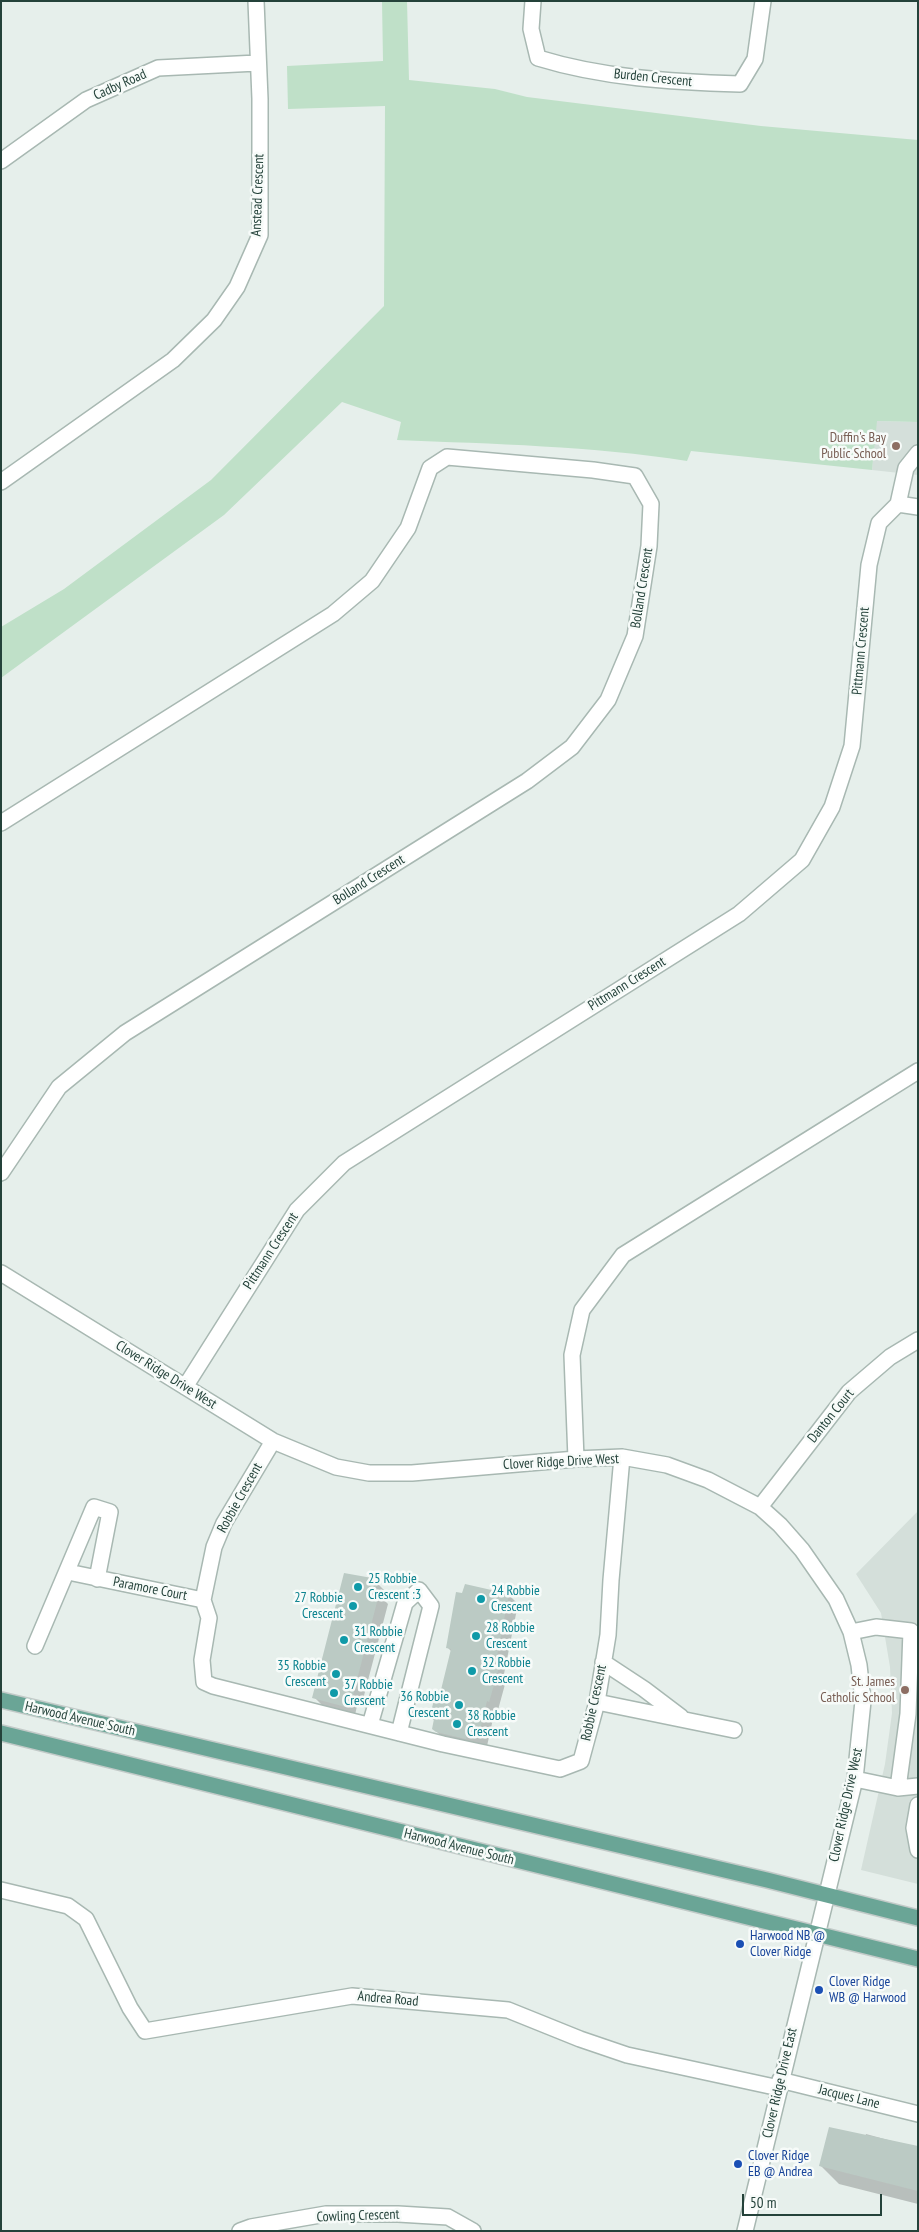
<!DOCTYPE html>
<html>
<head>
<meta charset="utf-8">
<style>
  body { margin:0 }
  #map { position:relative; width:919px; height:2232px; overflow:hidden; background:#e6efeb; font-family:"PT Sans Narrow",sans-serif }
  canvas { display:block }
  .frame { position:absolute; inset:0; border:2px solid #24423a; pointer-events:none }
  .scale { position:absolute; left:742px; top:2194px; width:140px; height:22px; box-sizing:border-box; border:2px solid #24423a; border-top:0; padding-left:6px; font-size:15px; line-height:18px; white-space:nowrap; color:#24423a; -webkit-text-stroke:4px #f7fbf9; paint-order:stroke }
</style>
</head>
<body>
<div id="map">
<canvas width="919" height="2232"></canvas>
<div class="frame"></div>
<div class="scale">50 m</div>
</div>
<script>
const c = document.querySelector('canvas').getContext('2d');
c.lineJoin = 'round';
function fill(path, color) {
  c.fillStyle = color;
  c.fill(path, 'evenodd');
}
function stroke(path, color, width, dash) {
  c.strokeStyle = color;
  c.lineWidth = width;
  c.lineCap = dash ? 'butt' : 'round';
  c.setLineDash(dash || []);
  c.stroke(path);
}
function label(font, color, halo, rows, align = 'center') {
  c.font = font + ' "PT Sans Narrow",sans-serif';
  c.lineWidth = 5;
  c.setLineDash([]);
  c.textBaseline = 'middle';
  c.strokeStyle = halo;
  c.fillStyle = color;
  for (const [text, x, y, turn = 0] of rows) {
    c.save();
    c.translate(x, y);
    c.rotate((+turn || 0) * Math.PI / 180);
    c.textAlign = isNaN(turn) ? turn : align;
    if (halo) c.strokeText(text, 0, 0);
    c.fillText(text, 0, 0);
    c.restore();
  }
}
const built = new Path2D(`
  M876,421L918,422V475L872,470Z
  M918,1511V1884L861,1870L885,1764L892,1713L890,1667L881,1613L856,1574Z`);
const green = new Path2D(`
  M382,1H407L409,80L495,89L527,97L761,126L918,140V422L877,421L872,470L691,451L687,461C592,446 494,444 397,440L401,422L342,402L224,515L1,678V627L64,589L211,480L384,306L385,106L288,109L287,66L383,61Z`);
const shadow = new Path2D(`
  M377,1583L386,1592L384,1600L388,1604L361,1707L357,1706L355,1715L323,1706L314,1697Z
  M509,1595L518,1604L504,1674L507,1677L498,1710H495L487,1746L446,1741L433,1728L435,1721L431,1718L440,1699L452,1652L448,1648Z
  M866,2134L918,2148V2204L839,2184L821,2166L865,2137Z`);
const building = new Path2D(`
  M344,1573L372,1578L377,1582L375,1593L379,1594L352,1699L348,1698L346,1707L312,1698Z
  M465,1584L509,1594L495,1666L499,1667L489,1702L487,1701L478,1738L467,1735L466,1739L436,1732L432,1729L434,1719L429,1718L435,1697L439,1698L451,1649L446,1648L456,1592L462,1593Z
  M829,2127L918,2146V2191L819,2166Z`);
const minor = new Path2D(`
  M533,1L531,29L538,58C603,78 672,82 740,84L755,59L763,1
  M1,161L86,100L158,68L257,63
  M1,482L173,360L214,320L237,287L260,235V99L256,1
  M898,504L906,468L918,453
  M1,823L333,614L372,581L408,528L430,468L447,457L593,470L635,476L651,504L649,546L635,636L608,700L572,747L527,781L125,1033L59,1087L1,1173
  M1,1273L273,1441L336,1467L369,1473H412L576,1459L622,1457L667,1465L708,1480L760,1507L780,1525L802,1550L836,1599L851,1632L859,1665L863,1701L855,1779L745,2231
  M185,1387L297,1210L344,1163L739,914L802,860L832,807L852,746L869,565L879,523L898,504L918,507
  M273,1441L224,1523L214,1547L203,1600L209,1618L202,1660L204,1682L213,1686L443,1744L560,1769L581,1761L597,1702L608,1635L611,1580L622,1457
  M576,1459L572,1355L582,1310L623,1255L918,1071
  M760,1507L849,1392L890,1357L918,1340
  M68,1572L203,1600
  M851,1632L876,1627L911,1631L908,1714L898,1788
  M35,1646L94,1507L110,1512L97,1579
  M603,1662L644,1689L681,1717
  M597,1702L734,1730
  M370,1725L405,1603L419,1590L431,1606L399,1733
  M855,1779L898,1788L918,1786
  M918,1805L914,1828L918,1850
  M1,1890L68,1906L86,1919L130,2008L145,2031L352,1996L508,2010L580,2039L627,2055L779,2088
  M780,2080L918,2114
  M240,2231L251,2227L326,2214H398L448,2217L473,2231`);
const major = new Path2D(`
  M1,1700L767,1880L918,1918
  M1,1733L918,1959`);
const markers = [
  [896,446,5,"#8d6e63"],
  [358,1587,5,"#0f9aa8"],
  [481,1599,5,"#0f9aa8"],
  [353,1606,5,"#0f9aa8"],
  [476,1636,5,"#0f9aa8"],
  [344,1640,5,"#0f9aa8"],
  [472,1671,5,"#0f9aa8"],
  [336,1674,5,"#0f9aa8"],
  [905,1690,5,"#8d6e63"],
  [334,1693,5,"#0f9aa8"],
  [459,1705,5,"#0f9aa8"],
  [457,1724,5,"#0f9aa8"],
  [740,1944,5,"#1a4fb4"],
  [819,1990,5,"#1a4fb4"],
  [738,2164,5,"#1a4fb4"]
];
const streetNames = [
  ["Burden Crescent",653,78,6],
  ["Cadby Road",120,85,-24],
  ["Anstead Crescent",258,195,-88],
  ["Bolland Crescent",642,588,-81],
  ["Pittmann Crescent",861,651,-85],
  ["Bolland Crescent",369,880,-32],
  ["Pittmann Crescent",627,984,-32],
  ["Pittmann Crescent",271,1251,-57],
  ["Clover Ridge Drive West",166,1375,32],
  ["Danton Court",831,1416,-51],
  ["Clover Ridge Drive West",561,1462,-3],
  ["Robbie Crescent",240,1498,-61],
  ["Paramore Court",150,1589,11],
  ["Robbie Crescent",594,1703,-78],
  ["Harwood Avenue South",80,1719,13],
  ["Clover Ridge Drive West",846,1805,-78],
  ["Harwood Avenue South",459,1847,14],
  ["Andrea Road",388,1999,5],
  ["Clover Ridge Drive East",780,2083,-77],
  ["Jacques Lane",849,2097,14],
  ["Cowling Crescent",358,2216,-2]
];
const educationNames = [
  ["Duffin's Bay",886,438],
  ["Public School",886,454],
  ["St. James",895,1682],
  ["Catholic School",895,1698]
];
const cultureNames = [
  ["25 Robbie",368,1579],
  ["Crescent :3",368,1595],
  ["24 Robbie",491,1591],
  ["Crescent",491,1607],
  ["27 Robbie",343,1598,"right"],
  ["Crescent",343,1614,"right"],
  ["28 Robbie",486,1628],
  ["Crescent",486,1644],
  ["31 Robbie",354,1632],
  ["Crescent",354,1648],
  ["32 Robbie",482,1663],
  ["Crescent",482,1679],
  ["35 Robbie",326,1666,"right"],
  ["Crescent",326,1682,"right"],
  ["37 Robbie",344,1685],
  ["Crescent",344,1701],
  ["36 Robbie",449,1697,"right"],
  ["Crescent",449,1713,"right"],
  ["38 Robbie",467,1716],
  ["Crescent",467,1732]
];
const transitNames = [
  ["Harwood NB @",750,1936],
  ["Clover Ridge",750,1952],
  ["Clover Ridge",829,1982],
  ["WB @ Harwood",829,1998],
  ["Clover Ridge",748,2156],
  ["EB @ Andrea",748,2172]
];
fill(built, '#d4dfda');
fill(green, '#bfe0c8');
fill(shadow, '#0003');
fill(building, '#bbcac4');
stroke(minor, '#a8b8b2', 18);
stroke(major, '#c2cac8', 18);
stroke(minor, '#fff', 15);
stroke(major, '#6aa596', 15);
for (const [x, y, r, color] of markers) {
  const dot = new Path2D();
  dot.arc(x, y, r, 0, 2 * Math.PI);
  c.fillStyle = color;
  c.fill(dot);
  stroke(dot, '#f7fbf9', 2);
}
label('14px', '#24423a', '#f7fbf9', streetNames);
label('14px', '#785e54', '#f7fbf9', educationNames, 'right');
label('14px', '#0d838f', '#f7fbf9', cultureNames, 'left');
label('14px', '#164399', '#f7fbf9', transitNames, 'left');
</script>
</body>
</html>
